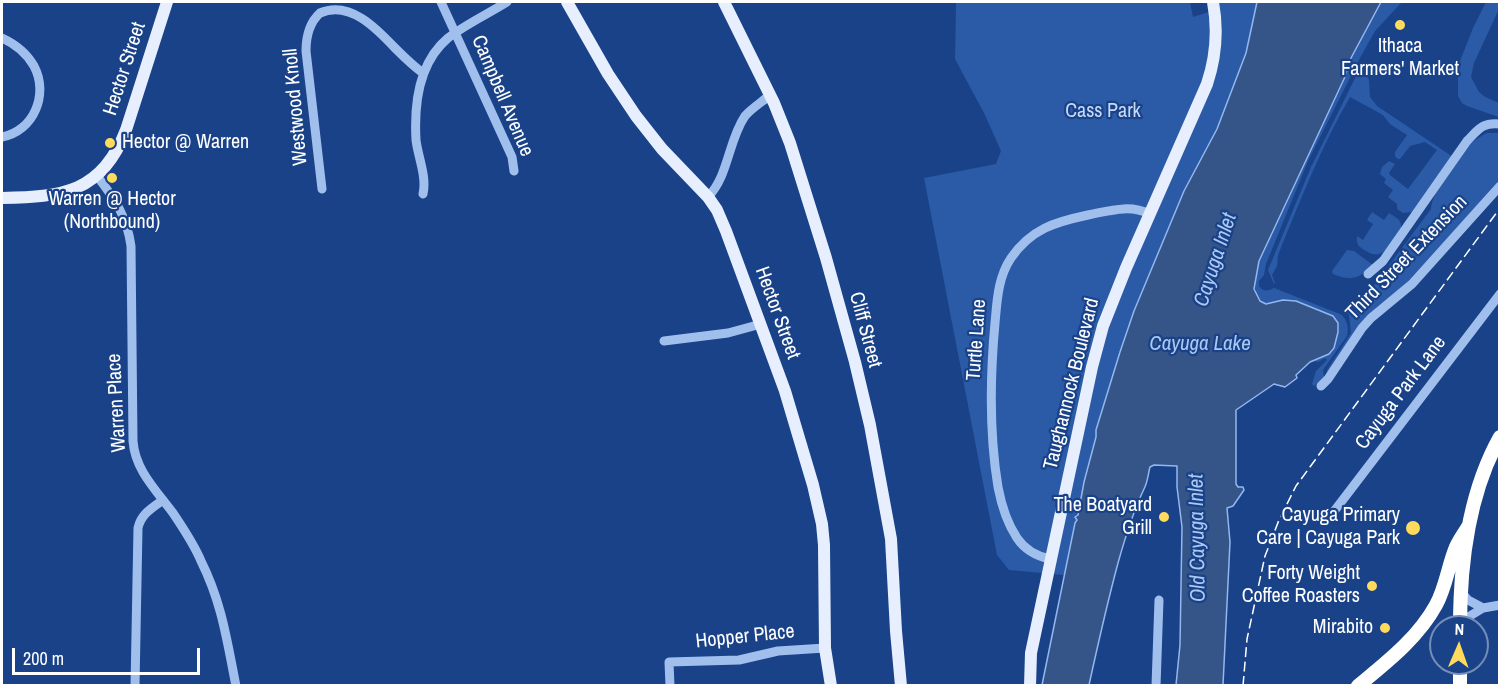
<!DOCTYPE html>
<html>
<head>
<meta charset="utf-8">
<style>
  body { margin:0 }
  #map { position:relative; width:1501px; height:687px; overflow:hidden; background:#194288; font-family:"Archivo Narrow",sans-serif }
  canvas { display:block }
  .frame { position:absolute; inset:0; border:3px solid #fff; pointer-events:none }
  .north { position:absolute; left:1429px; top:615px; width:60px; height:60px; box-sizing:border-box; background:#194288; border:2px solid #758eb8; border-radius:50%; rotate:2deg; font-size:16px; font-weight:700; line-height:24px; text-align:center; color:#fff }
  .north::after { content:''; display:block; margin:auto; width:21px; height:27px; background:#ffda5d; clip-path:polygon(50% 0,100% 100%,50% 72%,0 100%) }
  .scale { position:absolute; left:12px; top:648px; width:188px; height:27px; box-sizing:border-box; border:3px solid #fff; border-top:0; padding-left:8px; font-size:18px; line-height:21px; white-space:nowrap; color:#fff; -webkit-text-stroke:4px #194288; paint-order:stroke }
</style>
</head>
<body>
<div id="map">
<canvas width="1501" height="687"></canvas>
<div class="frame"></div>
<div class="north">N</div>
<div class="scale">200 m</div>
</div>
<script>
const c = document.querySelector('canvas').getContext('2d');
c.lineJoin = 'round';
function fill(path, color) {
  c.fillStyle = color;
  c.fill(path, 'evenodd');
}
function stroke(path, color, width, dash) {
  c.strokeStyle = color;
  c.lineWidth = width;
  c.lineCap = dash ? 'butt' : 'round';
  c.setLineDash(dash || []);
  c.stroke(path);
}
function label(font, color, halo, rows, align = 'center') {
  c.font = font + ' "Archivo Narrow",sans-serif';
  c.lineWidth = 4.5;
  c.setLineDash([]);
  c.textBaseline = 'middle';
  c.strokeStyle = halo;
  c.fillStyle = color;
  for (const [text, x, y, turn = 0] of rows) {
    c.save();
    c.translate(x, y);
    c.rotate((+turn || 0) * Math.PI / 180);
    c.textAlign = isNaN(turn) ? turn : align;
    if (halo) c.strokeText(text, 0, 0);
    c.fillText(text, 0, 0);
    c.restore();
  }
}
const green = new Path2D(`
  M956,2H1190L1193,17L1209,12L1207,2H1257L1246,53L1217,129L1184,191L1134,311L1120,352L1096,430V437L1084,482L1077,520L1070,546L1064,575L1009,570L997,555L924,178L996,164L1001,151L985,115L955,59Z
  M1381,2H1402L1375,31L1360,58L1308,161L1266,264L1264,275L1259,281V286C1263,292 1268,291 1274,288L1340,314C1347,318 1349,328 1347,336L1323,370L1324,378L1314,386L1312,384L1316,371L1327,360L1325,358L1318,362L1314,361L1313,360L1321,358L1283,300L1266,304C1248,295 1258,278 1259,262L1344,79L1351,58Z
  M1486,2H1499V9L1474,63L1471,77L1479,92L1485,97L1499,103V117L1467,106L1462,103L1458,96V66L1473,28Z
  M1362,64L1369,80L1370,97L1377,106L1453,157L1412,212L1403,213L1397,209V204L1388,197L1393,190L1384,183L1386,179L1380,174L1382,167L1389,161L1395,164L1389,173L1390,175L1408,189L1437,150L1425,142L1410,146L1400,159H1398L1395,156V152L1407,135L1390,124L1383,115L1350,97C1321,147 1300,201 1278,255L1277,266L1272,275L1275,283L1274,284L1268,270L1311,167Z
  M1487,133H1499V180L1421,269L1403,287L1378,306L1367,316L1327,374V370L1351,333L1349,315L1346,311L1353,314L1431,209C1432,191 1458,157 1471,143C1476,139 1481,136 1487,133Z
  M1372,212L1384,220L1389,213C1395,217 1402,219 1401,228C1391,241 1385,263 1366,251C1359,247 1356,245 1357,236L1363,240L1373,224L1367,220Z
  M1347,250L1354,251L1373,265C1360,278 1351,282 1333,274L1332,271Z`);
const water = new Path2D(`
  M1257,2H1381L1351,58L1344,79L1259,261L1254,289L1260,301L1266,304L1283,300L1296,301L1333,316L1338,323V332L1334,348L1329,354L1310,362L1296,375L1297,378L1285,387L1274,384L1236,410V484L1238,487H1243L1244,490L1233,506L1227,508L1230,542L1223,685H1176L1180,645L1182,527L1177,487V466L1154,465L1150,467C1148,474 1148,481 1144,489C1133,512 1125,538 1118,563C1107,604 1098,644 1089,685H1042L1075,523L1077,520L1075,517L1078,515L1084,482L1096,437V430L1120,352L1134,311L1184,191L1217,129L1246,53Z`);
const minor = new Path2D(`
  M441,2L512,157L514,171
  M2,38C15,44 26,52 34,66C49,94 34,131 2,137
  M97,176C115,199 127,217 131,246L133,441C135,470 156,490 173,513C183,528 194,544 201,561C222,603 227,641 236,686
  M322,189L306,51C306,37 309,23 320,13C350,0 377,29 395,48C404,57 413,66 423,73
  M423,194C427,177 418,157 416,140C414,104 418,63 448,38C466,24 488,14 507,2
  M708,197C729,175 728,141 745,116C752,108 762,102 770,95
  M1368,274L1383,261L1467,141C1478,130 1482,122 1500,124
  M664,341L728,333L761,324
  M1321,386L1328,379L1362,328L1371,318L1412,284L1500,186
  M1332,514L1500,294
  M1050,559C1036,556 1025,550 1017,538C1007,523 1001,503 998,487C989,433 990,377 995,323C997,301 998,277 1011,258C1031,229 1055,222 1088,215C1109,211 1129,204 1150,214
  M1461,592L1468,600L1483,608
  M1460,622L1483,608L1500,605
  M135,686L138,528C141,514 152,508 163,500
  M670,686L669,662L739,660L778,651L825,648
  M1156,686L1159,600`);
const major = new Path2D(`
  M567,2L608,74L636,116L662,149L708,197L717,210L726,231L785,391L813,485L822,524L824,545L825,648L831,686
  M724,2L774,103L790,143L826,258L855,362L870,425L891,539L896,631L901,686
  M2,198C62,197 102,193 126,130L167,2
  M1030,686L1031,653L1092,367L1103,326L1126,268L1207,84C1216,57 1218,29 1213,2`);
const highway = new Path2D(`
  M1460,627C1460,563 1468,494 1500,437
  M1358,686C1387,662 1418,638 1436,605C1446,587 1448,566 1456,547C1459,540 1464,533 1468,527
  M1460,686V663`);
const rail = new Path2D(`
  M1243,686L1247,639L1265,556L1279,520L1296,486L1500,208`);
const markers = [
  [1400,25,6,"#ffda5d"],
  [110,143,6,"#ffda5d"],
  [112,178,6,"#ffda5d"],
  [1164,517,6,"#ffda5d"],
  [1413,528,8,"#ffda5d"],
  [1372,586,6,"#ffda5d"],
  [1385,628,6,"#ffda5d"]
];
const poiNames = [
  ["Ithaca",1400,47,"center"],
  ["Farmers' Market",1400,70,"center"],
  ["Hector @ Warren",122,143,"left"],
  ["Warren @ Hector",112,200,"center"],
  ["(Northbound)",112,223,"center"],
  ["The Boatyard",1152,506],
  ["Grill",1152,529],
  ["Cayuga Primary",1400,516],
  ["Care | Cayuga Park",1400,539],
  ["Forty Weight",1360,574],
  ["Coffee Roasters",1360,597],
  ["Mirabito",1373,628]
];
const streetNames = [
  ["Hector Street",125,69,-72],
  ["Campbell Avenue",502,96,67],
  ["Westwood Knoll",296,107,-95],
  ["Third Street Extension",1407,258,-46],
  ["Hector Street",777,313,70],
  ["Cliff Street",865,330,75],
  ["Turtle Lane",977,340,-86],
  ["Taughannock Boulevard",1072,384,-76],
  ["Cayuga Park Lane",1401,393,-53],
  ["Warren Place",117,403,-93],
  ["Hopper Place",745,637,-6]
];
const parkNames = [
  ["Cass Park",1103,112]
];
const waterNames = [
  ["Cayuga Inlet",1216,260,-72],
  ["Cayuga Lake",1200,344],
  ["Old Cayuga Inlet",1198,538,-91]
];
fill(green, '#2b5ba7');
fill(water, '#355488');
stroke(water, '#93b8f0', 1.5);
stroke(minor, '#a1bfed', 9);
stroke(major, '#e7efff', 12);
stroke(highway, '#fff', 14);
stroke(rail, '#fff', 1.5, [10, 4.5]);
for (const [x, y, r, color] of markers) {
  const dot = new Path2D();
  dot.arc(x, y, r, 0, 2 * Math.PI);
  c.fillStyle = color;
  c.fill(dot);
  stroke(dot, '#194288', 2);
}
label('20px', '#fff', '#194288', poiNames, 'right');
label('20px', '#fff', '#194288', streetNames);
label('20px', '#c6dafa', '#194288', parkNames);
label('italic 21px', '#acc9f4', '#194288', waterNames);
</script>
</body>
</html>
